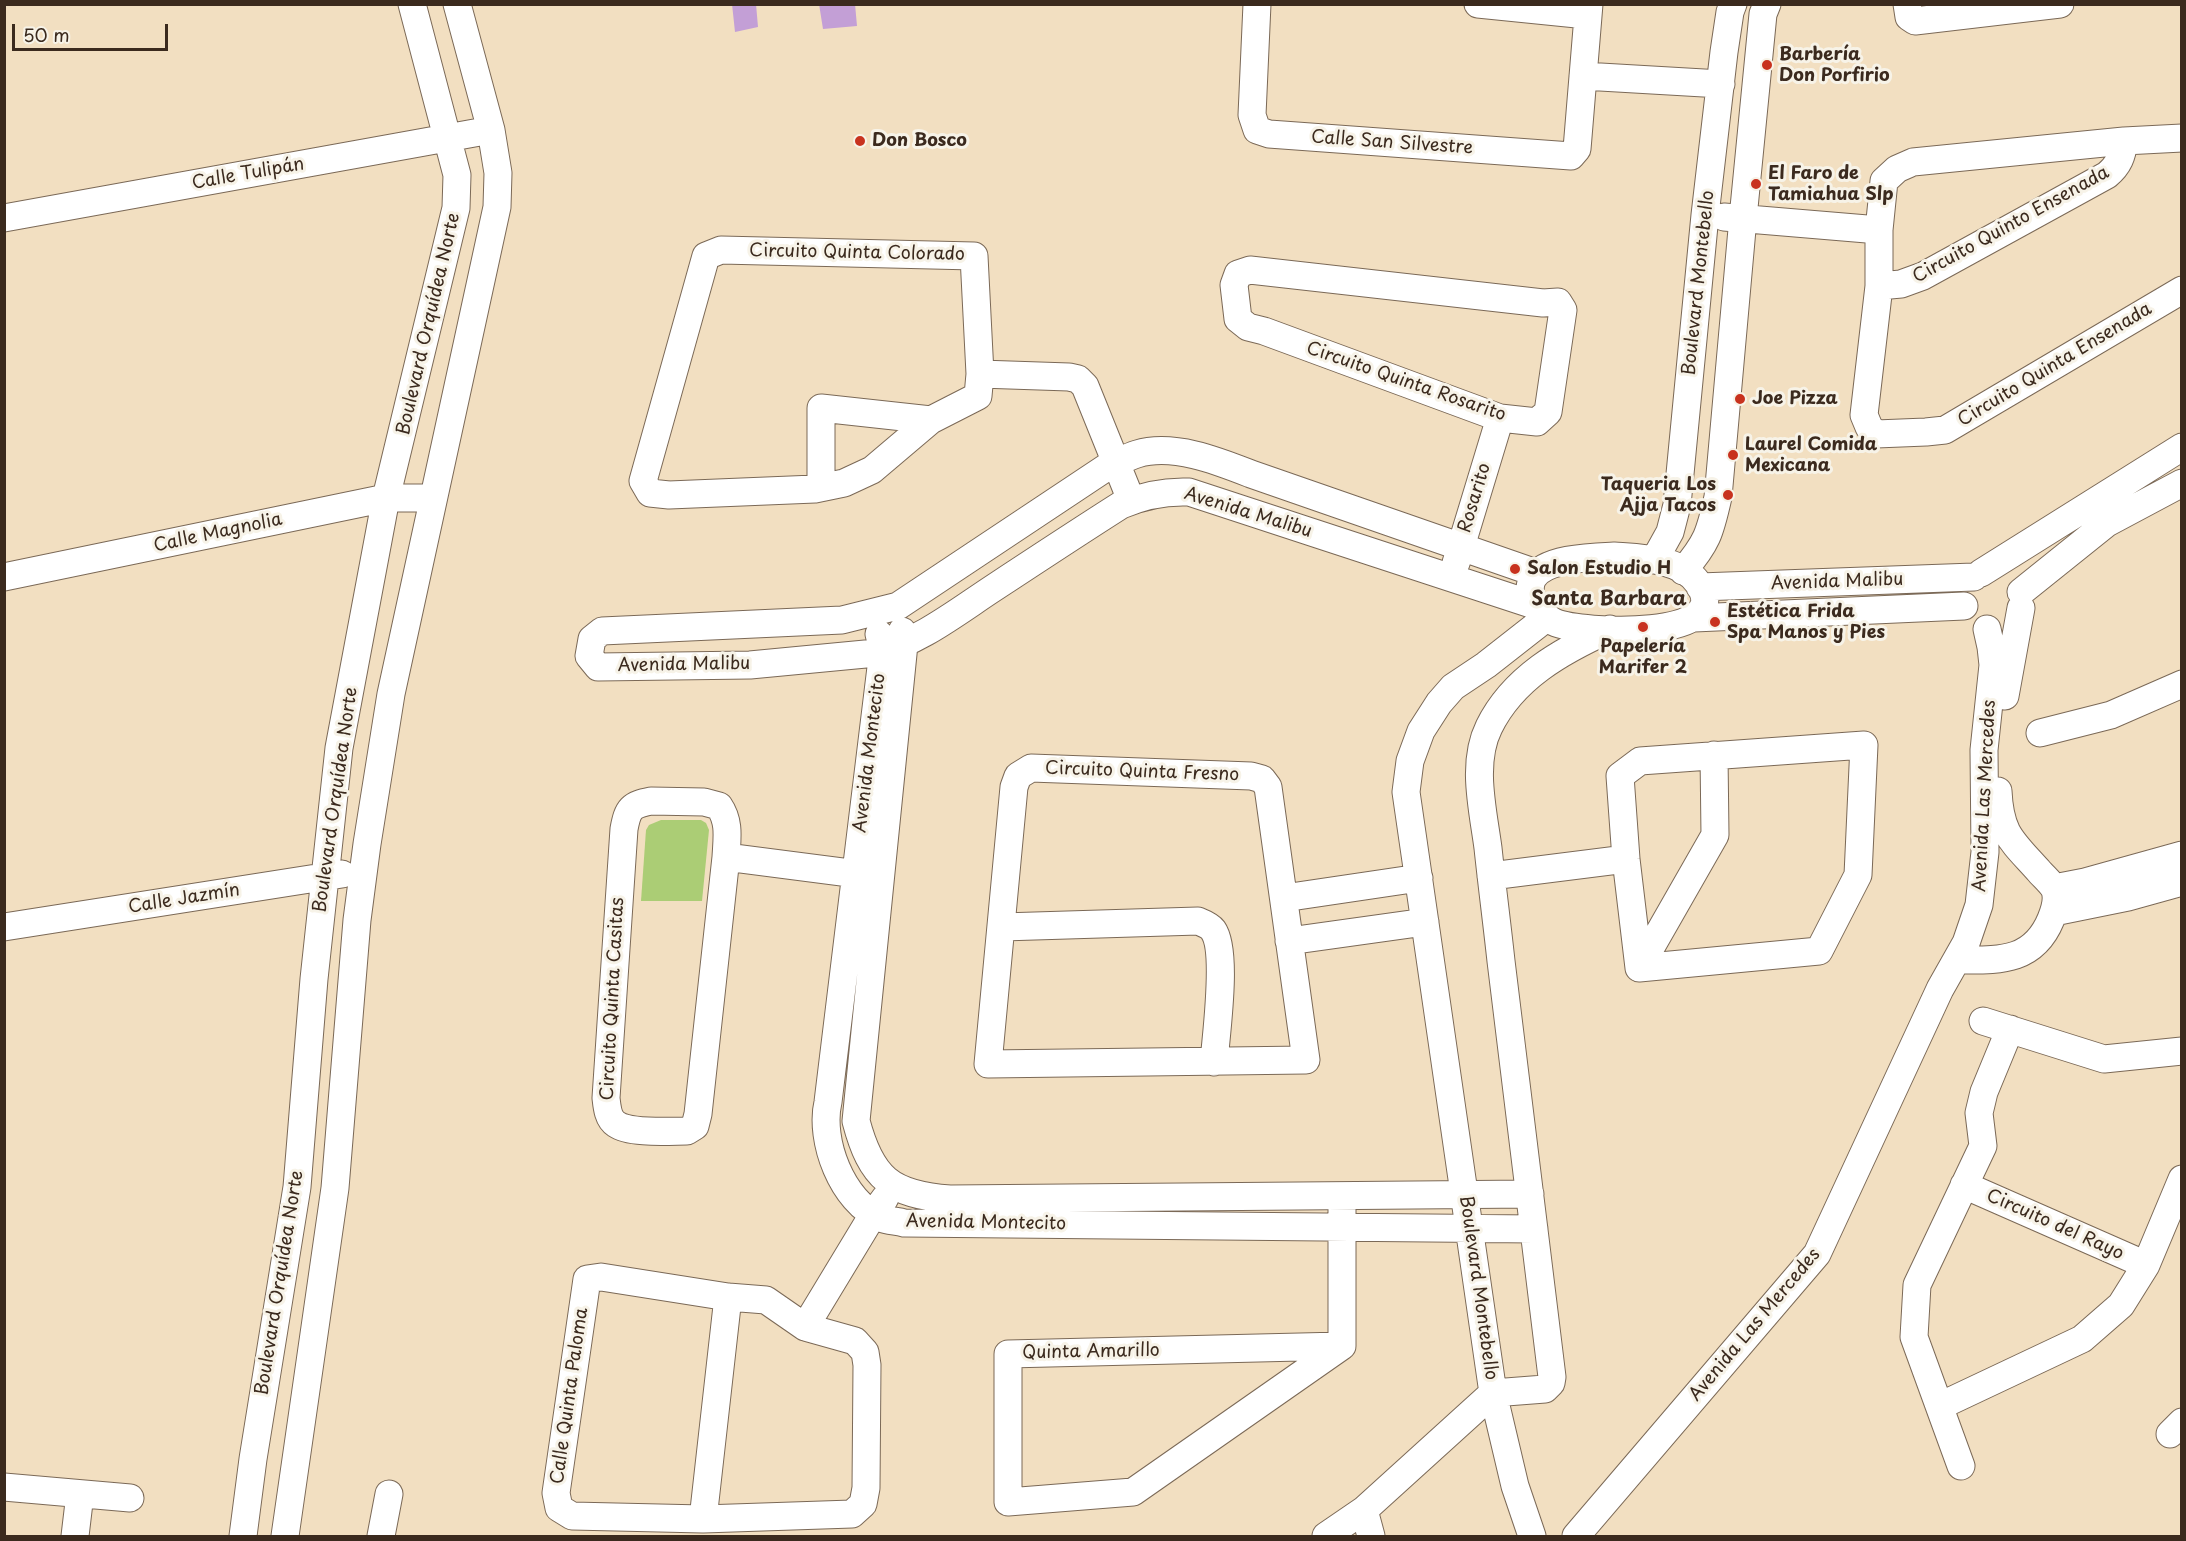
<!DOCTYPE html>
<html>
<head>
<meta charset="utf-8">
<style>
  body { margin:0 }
  #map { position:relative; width:2186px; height:1541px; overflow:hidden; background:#f2dfc1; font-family:"Playpen Sans",sans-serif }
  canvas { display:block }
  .frame { position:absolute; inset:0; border:6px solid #3b2a1e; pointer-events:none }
  .scale { position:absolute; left:12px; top:24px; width:156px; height:27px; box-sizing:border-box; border:3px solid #3b2a1e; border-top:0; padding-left:8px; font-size:18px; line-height:21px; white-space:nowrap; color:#3b2a1e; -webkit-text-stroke:4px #f7f3e8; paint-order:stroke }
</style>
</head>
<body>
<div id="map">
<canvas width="2186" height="1541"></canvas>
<div class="frame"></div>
<div class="scale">50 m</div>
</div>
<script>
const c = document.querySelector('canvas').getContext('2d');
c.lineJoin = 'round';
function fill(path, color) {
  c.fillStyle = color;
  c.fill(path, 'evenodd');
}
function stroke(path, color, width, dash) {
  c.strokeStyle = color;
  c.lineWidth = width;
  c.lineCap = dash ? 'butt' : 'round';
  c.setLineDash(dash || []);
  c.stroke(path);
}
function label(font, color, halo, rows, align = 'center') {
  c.font = font + ' "Playpen Sans",sans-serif';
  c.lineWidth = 6;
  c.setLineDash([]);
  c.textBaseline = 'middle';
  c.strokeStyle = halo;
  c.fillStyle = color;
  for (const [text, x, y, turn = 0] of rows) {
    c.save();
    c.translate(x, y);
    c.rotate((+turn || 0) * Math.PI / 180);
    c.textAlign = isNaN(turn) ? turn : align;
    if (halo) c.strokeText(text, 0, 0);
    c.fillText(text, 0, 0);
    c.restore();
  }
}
const green = new Path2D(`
  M661,820H701L706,823L709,830L702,901H641L646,830L649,825Z`);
const building = new Path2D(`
  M732,4H756L758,27L735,32Z
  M819,4H855L857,26L823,29Z`);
const minor = new Path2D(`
  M1257,4L1252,115L1257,130L1269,134L1571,156L1577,149L1589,4
  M1478,4L1587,15
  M1907,4L1909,17L1915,21L2060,4
  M1583,76L1721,84
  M2182,138L2124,141L1913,162L1897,169L1884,181L1879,230V286L1864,415L1869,427L1876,434L1926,432L1945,430L2182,290
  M1724,217L1879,230
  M4,218L491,130
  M721,250L974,256L980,374L978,396L931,420L872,470L844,483L815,489L669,495L650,493L643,481L706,256Z
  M1250,270L1543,303L1558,302L1563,310L1548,412L1537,422L1500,418L1264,331L1248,327L1238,319L1234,285L1238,274Z
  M1879,286L1901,284L1923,276L2107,175C2119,165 2122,156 2124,141
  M980,374L1069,377L1078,379L1085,386L1131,500
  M821,487V408L931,420
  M1614,556C1641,558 1680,558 1698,583C1739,641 1580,634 1554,622C1539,615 1524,594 1533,578C1545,558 1592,557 1614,556Z
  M1655,559L1670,532L1677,505L1705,215L1724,52L1730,12L1733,4
  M1456,563L1500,418
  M1683,571C1707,543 1710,533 1718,497L1743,218L1763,14L1767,4
  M1536,573L1251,474C1218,461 1173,443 1137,454C1127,457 1117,463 1107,467L898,606L842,620L602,631L592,639L589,656L598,667L750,665L876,653C918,642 953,615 989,591C1033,562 1077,533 1121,505C1144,495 1164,491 1189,492L1537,606
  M1981,573L2182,447
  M4,577L386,498H433
  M1700,587L1974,577
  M2021,592L2107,523L2182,483
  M1694,618L1964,606
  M902,631L904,644L856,1121C871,1178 891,1195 950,1199L1530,1194
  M879,634L883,651L828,1102C819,1140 842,1202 881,1218C888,1221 897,1221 904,1223L1534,1229
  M2005,696L2021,608
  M2040,733L2111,715L2182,684
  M1864,745L1858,875L1819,951L1639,968L1626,859L1620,776L1640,761Z
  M1031,768L1251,776L1262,779L1268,787L1306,1060L988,1064L1014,787L1018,776Z
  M651,801L704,802L719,806C730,822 727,838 726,857L698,1114L695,1126L687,1131C670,1131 630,1134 616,1124C608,1119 607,1107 606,1098L624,829C628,808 631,805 651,801Z
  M726,857L873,876
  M1491,876L1626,859
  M2054,888L2085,882L2182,855
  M1284,898L1419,878
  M2054,912L2128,897L2182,882
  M4,927L342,874
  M1002,927L1198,921C1203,923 1210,926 1213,930C1228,951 1216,1034 1214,1062
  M1289,941L1425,922
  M1958,960C1998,960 2033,963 2051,919C2055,909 2059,898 2054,888C2050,882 2043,876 2038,870C2012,841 2000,834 1998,791
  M1639,968L1715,835L1714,755
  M1983,1021L2104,1059L2182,1051
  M1964,1185L2146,1265
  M1342,1208V1346
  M601,1277L728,1297L766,1300L805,1327L855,1341L865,1352L867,1365L866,1488L863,1504L852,1514L703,1519L572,1516L559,1508L556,1493L587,1279Z
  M805,1327L874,1213L885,1198
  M1342,1346L1133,1492L1008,1502V1354Z
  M1493,1393L1545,1389L1551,1383L1552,1377C1535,1238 1518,1100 1501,961C1497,924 1492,886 1488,848C1483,810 1471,763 1489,727C1513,678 1561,651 1610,629
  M1940,1406L2082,1339L2121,1305L2146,1265L2182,1179
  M2170,1434L2182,1422
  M1961,1466L1914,1337L1917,1285L1983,1146L1979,1113L1984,1092L2010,1029
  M4,1487L130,1498
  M1364,1510L1371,1536
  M703,1519L728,1297
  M75,1536L80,1494
  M243,1536L253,1459L297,1187L314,979L339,748L386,498L456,208L457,175L412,4
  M285,1536L335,1188L357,920L367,844L391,694L497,207L498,173L491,130L457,4
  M381,1536L389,1494
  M1326,1536L1364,1510L1493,1393
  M1532,1536L1515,1486L1493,1393L1406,792L1410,761L1421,731L1439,703L1453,687L1486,665L1546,618
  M1576,1536L1817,1254L1940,989L1966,943L1979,905L1985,852L1984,750L1993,665L1991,647L1987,629`);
const markers = [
  [1767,65,6,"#c8321e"],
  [860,141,6,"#c8321e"],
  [1756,184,6,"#c8321e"],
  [1740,399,6,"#c8321e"],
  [1733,455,6,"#c8321e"],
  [1728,495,6,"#c8321e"],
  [1515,569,6,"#c8321e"],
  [1715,622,6,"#c8321e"],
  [1643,627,6,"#c8321e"]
];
const poiNames = [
  ["Barbería",1779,55],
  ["Don Porfirio",1779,76],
  ["Don Bosco",872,141],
  ["El Faro de",1768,174],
  ["Tamiahua Slp",1768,195],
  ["Joe Pizza",1752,399],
  ["Laurel Comida",1745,445],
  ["Mexicana",1745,466],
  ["Taqueria Los",1716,485,"right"],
  ["Ajja Tacos",1716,506,"right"],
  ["Salon Estudio H",1527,569],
  ["Estética Frida",1727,612],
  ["Spa Manos y Pies",1727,633],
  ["Papelería",1643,647,"center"],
  ["Marifer 2",1643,668,"center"]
];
const streetNames = [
  ["Calle San Silvestre",1392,143,4],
  ["Calle Tulipán",248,174,-10],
  ["Circuito Quinto Ensenada",2011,225,-29],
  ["Circuito Quinta Colorado",857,253,1],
  ["Boulevard Montebello",1699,283,-84],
  ["Boulevard Orquídea Norte",429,324,-77],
  ["Circuito Quinta Ensenada",2055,365,-31],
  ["Circuito Quinta Rosarito",1406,382,19],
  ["Rosarito",1475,498,-73],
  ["Avenida Malibu",1248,513,17],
  ["Calle Magnolia",218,533,-12],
  ["Avenida Malibu",1837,582,-2],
  ["Avenida Malibu",684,665,-1],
  ["Avenida Montecito",870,753,-83],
  ["Circuito Quinta Fresno",1142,772,2],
  ["Avenida Las Mercedes",1985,796,-87],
  ["Boulevard Orquídea Norte",336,800,-82],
  ["Calle Jazmín",184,899,-9],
  ["Circuito Quinta Casitas",613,999,-87],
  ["Avenida Montecito",986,1223,1],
  ["Circuito del Rayo",2055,1225,24],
  ["Boulevard Orquídea Norte",280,1283,-81],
  ["Boulevard Montebello",1478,1288,82],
  ["Avenida Las Mercedes",1755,1325,-50],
  ["Quinta Amarillo",1091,1352,-1],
  ["Calle Quinta Paloma",570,1396,-82]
];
const neighbourhoodNames = [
  ["Santa Barbara",1609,599]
];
fill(green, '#abcd75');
fill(building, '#c39fd6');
stroke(minor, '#7b6957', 29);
stroke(minor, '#fff', 27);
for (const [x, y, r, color] of markers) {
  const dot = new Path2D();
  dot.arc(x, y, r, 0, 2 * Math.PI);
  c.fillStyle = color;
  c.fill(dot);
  stroke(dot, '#f7f3e8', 2);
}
label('bold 18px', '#3b2a1e', '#f7f3e8', poiNames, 'left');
label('18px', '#3b2a1e', '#f7f3e8', streetNames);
label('bold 20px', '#3b2a1e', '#f7f3e8', neighbourhoodNames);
</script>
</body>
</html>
